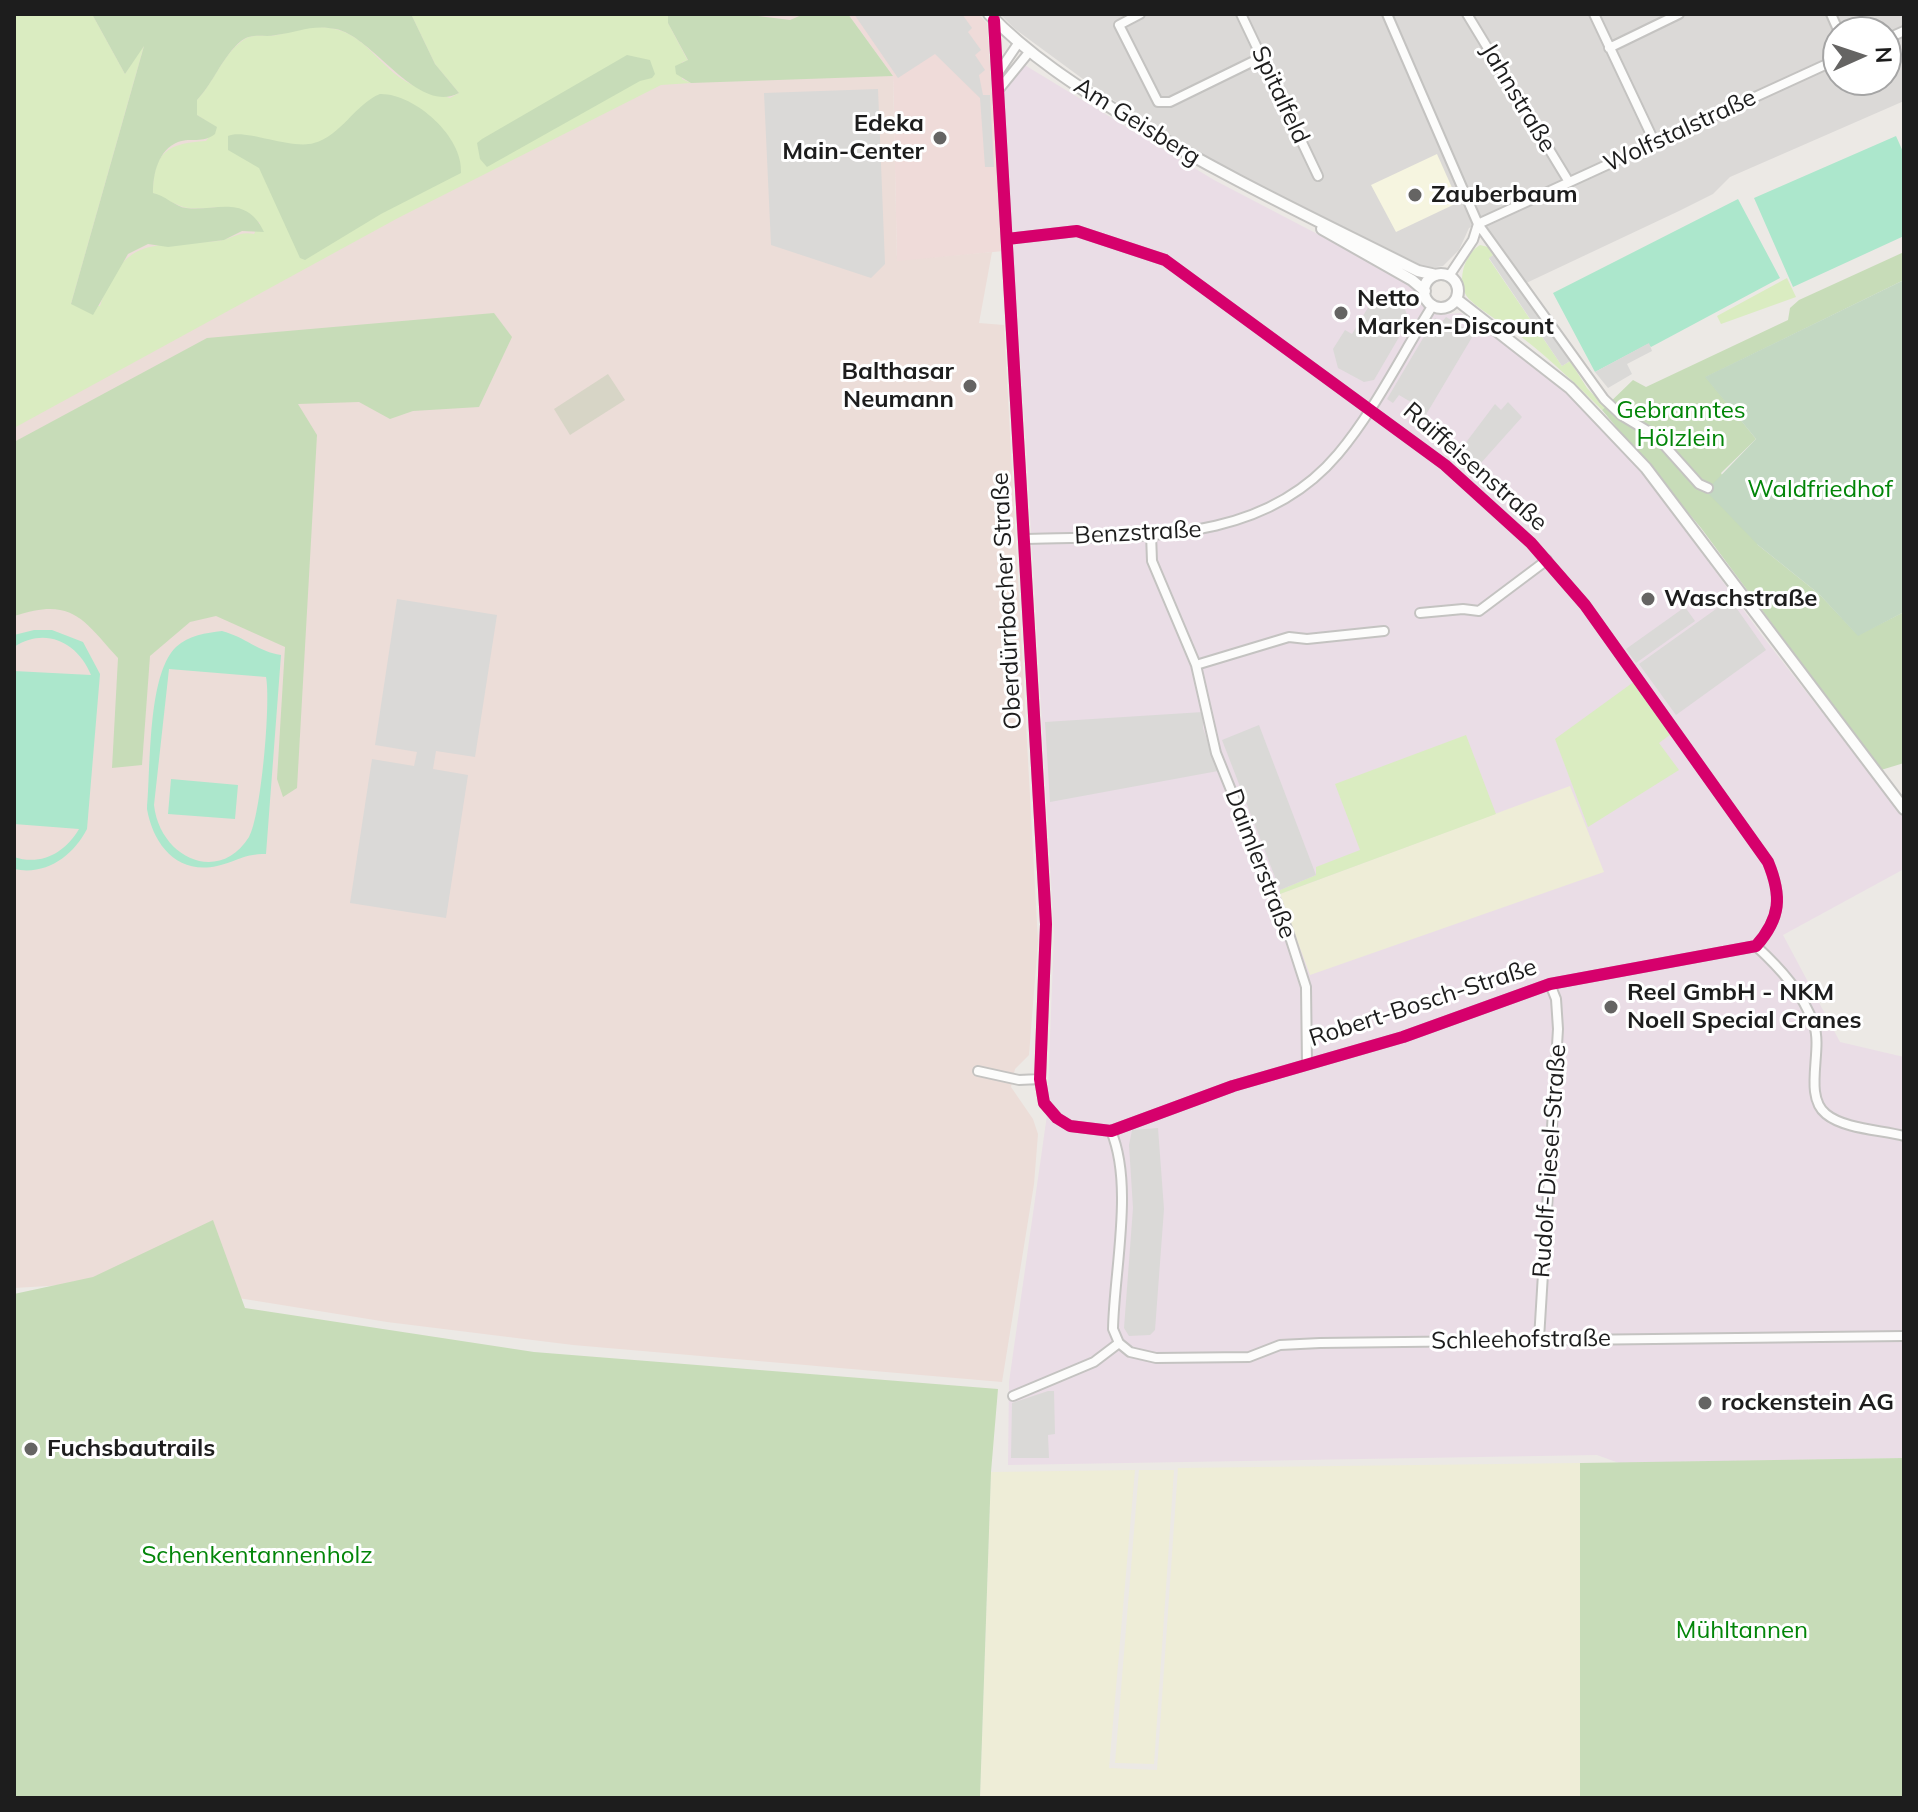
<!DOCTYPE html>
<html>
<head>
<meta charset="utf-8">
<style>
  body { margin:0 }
  #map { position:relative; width:1918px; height:1812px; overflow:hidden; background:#ece9e5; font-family:Mulish,sans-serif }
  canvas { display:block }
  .frame { position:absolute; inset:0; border:16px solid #1d1d1d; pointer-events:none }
  .north { position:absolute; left:1822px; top:16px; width:80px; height:80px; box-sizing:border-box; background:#fff; border:2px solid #a5a5a5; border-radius:50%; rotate:87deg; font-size:22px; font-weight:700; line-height:32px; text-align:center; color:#1d1d1d }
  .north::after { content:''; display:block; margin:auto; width:28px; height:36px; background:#656463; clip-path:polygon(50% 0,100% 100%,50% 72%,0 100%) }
</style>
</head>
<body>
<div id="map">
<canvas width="1918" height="1812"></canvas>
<div class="frame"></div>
<div class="north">N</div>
</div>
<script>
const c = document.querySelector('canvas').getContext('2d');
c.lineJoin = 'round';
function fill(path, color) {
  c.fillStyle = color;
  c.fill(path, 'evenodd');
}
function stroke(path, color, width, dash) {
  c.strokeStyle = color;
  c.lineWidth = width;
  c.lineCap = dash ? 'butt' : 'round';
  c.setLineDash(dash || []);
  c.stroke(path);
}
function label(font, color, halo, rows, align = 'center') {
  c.font = font + ' Mulish,sans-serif';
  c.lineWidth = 6;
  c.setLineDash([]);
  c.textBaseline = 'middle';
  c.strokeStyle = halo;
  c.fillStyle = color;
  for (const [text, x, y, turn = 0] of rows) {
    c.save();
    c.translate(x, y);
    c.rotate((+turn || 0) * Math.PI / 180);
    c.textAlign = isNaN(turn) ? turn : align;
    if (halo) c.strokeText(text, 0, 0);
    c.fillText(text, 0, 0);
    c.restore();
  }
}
const residential = new Path2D(`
  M1000,14H1904V101L1730,177L1713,194L1679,211L1522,285L1478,224L1469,228L1459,250L1443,266L1423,269L1403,261L1188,147L1102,93L1015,29ZM1838,32H1886V80H1838Z`);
const commercial = new Path2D(`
  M848,14H978L987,23L1003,251L897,262L893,76Z`);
const industrial = new Path2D(`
  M1023,64L1214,180L1417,286L1421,305L1438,315L1461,313L1545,374L1594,418L1644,474L1764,638L1904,817V869L1783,935L1840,1042L1904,1057V1458L1619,1463L1597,1455L1008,1465L1009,1382L1047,1115L1054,934L1026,445L1002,93L1007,78Z`);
const education = new Path2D(`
  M1437,154L1453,190L1455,204L1396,232L1371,185Z`);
const military = new Path2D(`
  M14,14H848L893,76L897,261L992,252L979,323L1004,325L1038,941L1029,1055L1015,1069L1011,1087L1033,1119L1038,1134L1034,1184L1002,1382L573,1345L387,1322L133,1281L14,1288Z`);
const construction = new Path2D(`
  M608,374L625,400L570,435L554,409Z`);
const farmland = new Path2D(`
  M1570,786L1604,872L1310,975L1280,894Z
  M1580,1463L1581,1798H980L991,1472L1135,1470L1109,1768L1157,1770L1178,1468Z
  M1139,1470H1174L1154,1764L1115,1763Z`);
const grass = new Path2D(`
  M14,14H92L125,74L145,42L71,304L100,306C124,234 154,247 218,241C233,239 238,231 254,234L260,223C224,199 224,210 188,208C178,207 163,197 153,193C153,152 168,143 206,141L216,127L197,115V100C214,82 222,56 242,41C253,32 265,38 277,35C289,33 299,27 313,27C358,25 368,53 399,77C414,88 432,93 450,98L459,93L435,64L411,14H678L668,23L688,61L682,62V79L691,83L661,85L398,218L14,428Z
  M1480,245L1488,247L1493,255L1489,259L1562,366L1570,361L1587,388L1605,407L1602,410C1577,385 1552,361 1524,339C1507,325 1484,314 1469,299C1455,284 1464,254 1480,245Z
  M1787,278L1796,297L1721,324L1717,316Z
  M1635,681L1671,734L1659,743L1679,770L1588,827L1555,739Z
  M1466,735L1496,814L1280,894V890L1316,875V867L1360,850L1335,784Z`);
const forest = new Path2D(`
  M92,14H411L435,64L459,93C417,115 374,37 336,29C313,24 298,32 276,35C264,38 253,32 241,41C222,57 214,82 197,100V115L217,127L215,134C202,144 192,137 178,142C158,150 153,174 153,193C164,195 176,207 186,208C214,212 246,193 264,232L242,231L224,240L168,247L148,244L128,254L93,315L71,304L144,46L125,74Z
  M672,14H742L790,20L804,14H848L893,76L691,83L676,74L675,66L688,60L668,23V16Z
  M627,55L650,60L655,74L652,78L640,81L487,167L480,159L477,143L482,139Z
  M380,94C414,93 464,137 461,173L381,214L305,260L300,258L259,168L228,150V136C244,128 291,150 314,143C341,136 355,104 380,94Z
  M1904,252V280L1706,377L1756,439L1721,473L1758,545L1819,594L1858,635L1904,612V763L1881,770L1701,528L1602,410L1633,380L1646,387L1788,320L1790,308L1799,300Z
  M494,313L512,337L479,407L413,411L390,419L359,402L298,404L317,435L297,788L283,797L277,779L285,647L216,616L190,622L150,656L142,765L112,768L118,658C82,618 72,597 14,616V442L207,338Z
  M213,1220L245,1308L534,1352L998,1389L991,1472L980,1798H14V1294L93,1277Z
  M1904,1458V1798H1580V1463Z`);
const cemetery = new Path2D(`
  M1904,280V612L1858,636L1819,594L1758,545L1706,491L1756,439L1705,377Z`);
const pitch = new Path2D(`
  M1896,136L1904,154V236L1793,287L1754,198Z
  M1738,199L1780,278L1651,347L1648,344L1595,372L1553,293Z
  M34,630H52L83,642L100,674L87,829C73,856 46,876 14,869V857C41,866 65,853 79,829L14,824V671L91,675C78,643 46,626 14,647V635Z
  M222,631C245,637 259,652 281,655L266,854C242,854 239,861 217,866C177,875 153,844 147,809C151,768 147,675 176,647C189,635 206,633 222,631ZM169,669L266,677C271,702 261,817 249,837C219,885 160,858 154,805Z
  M171,779L238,785L235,819L168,814Z`);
const parking = new Path2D(`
  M854,14H962L972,28L968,32L981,50L975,55L985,70L979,75L983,95H990L994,167H985L980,98L935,54L898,78Z
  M878,89L885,264L871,278L771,245L764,93Z
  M1496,253L1570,361L1562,366L1489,258Z
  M1378,291L1404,307L1409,320L1374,380L1364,382L1338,368L1333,349L1345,330L1352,334Z
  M1446,317L1474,334L1421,423L1415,419L1421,408L1399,395L1393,403L1387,399L1435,318L1442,322Z
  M1649,343L1652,351L1627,364L1632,374L1608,388L1595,372Z
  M1508,402L1522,417L1472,473L1455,457L1495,404L1501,410Z
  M397,599L497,615L475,757L436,751L433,769L468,775L446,918L350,903L372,759L414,766L417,752L375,745Z
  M1730,599L1766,650L1676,715L1639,664Z
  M1685,607L1695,621L1636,663L1626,649Z
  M1203,712V728L1218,771L1050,802L1045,722Z
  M1259,725L1316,875L1280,890L1222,740Z
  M1158,1128L1164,1209L1155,1330L1150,1335L1129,1336L1124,1328L1133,1208L1129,1145L1132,1130Z
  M1048,1391H1054L1055,1434L1048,1435L1049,1458H1011L1012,1403Z`);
const minor = new Path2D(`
  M1140,14L1119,25L1158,102H1170L1262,57
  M1241,14L1318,176
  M1387,14L1478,224L1604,399L1621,415L1656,436L1699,484L1708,488
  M1467,14L1569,182
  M1594,14L1654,141
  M1831,14L1839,32
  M994,20L1046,924L1040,1079L1044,1103L1057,1118L1070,1126L1111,1131L1233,1086L1403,1037L1550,984L1756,946C1781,918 1782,896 1768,862L1585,605L1531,543L1445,465L1165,260L1077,231L1007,239
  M1886,39L1904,31
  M1609,48L1679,14
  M1000,70L1019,42
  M1000,88L1030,51
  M1478,224L1838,59
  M1449,276L1473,240L1478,224
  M1151,534L1152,561L1196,665L1216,753L1288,931L1306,987L1307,1064
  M1027,539C1137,535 1260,547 1338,454C1375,410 1402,354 1433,305
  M1420,613L1463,609L1479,611L1547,560
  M1196,665L1289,637L1307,639L1384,631
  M1756,946C1780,968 1803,993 1814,1025C1823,1051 1803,1095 1826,1114C1844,1129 1882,1130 1904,1136
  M978,1071L1019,1080L1040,1079
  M1111,1131C1134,1185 1114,1271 1113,1329L1119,1343L1130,1352L1156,1358L1249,1357L1280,1345L1320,1343L1904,1336
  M1539,1339L1558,1029L1556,999L1550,984
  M1013,1396L1094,1362L1119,1343`);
const tertiary = new Path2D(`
  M989,14C1028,55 1078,87 1126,117C1220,175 1319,221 1418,271L1436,275
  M1322,229L1412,280L1425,291
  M1424 291a17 17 0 1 1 34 0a17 17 0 1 1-34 0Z
  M1456,299L1570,388L1646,468L1904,809`);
const cycleway = new Path2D(`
  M994,20L1046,924L1040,1079L1044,1103L1057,1118L1070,1126L1111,1131L1233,1086L1403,1037L1550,984L1756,946C1781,918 1782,896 1768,862L1585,605L1531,543L1445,465L1165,260L1077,231L1007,239`);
const markers = [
  [940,138,8,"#656463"],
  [1415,195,8,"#656463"],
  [1341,313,8,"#656463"],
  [970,386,8,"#656463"],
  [1648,599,8,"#656463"],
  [1611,1007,8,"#656463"],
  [1705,1403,8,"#656463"],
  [31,1449,8,"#656463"]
];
const streetNames = [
  ["Spitalfeld",1280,95,65],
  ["Jahnstraße",1518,98,59],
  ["Am Geisberg",1137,122,32],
  ["Wolfstalstraße",1680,131,-25],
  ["Raiffeisenstraße",1475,467,41],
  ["Benzstraße",1138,533,-3],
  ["Oberdürrbacher Straße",1007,601,-93],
  ["Daimlerstraße",1260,864,69],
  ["Robert-Bosch-Straße",1423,1003,-18],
  ["Rudolf-Diesel-Straße",1550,1161,-86],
  ["Schleehofstraße",1521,1340,-1]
];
const poiNames = [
  ["Edeka",924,124,"right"],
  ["Main-Center",924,152,"right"],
  ["Zauberbaum",1431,195],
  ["Netto",1357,299],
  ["Marken-Discount",1357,327],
  ["Balthasar",954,372,"right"],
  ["Neumann",954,400,"right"],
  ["Waschstraße",1664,599],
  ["Reel GmbH - NKM",1627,993],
  ["Noell Special Cranes",1627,1021],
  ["rockenstein AG",1721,1403],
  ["Fuchsbautrails",47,1449]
];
const parkNames = [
  ["Gebranntes",1681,411],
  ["Hölzlein",1681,439],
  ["Waldfriedhof",1820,490],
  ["Schenkentannenholz",257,1556],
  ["Mühltannen",1742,1631]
];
fill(residential, '#dbd9d7');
fill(commercial, '#efdbd9');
fill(industrial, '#eadde6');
fill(education, '#f6f5e0');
fill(military, '#ecddd8');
fill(construction, '#d7d5c6');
fill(farmland, '#eeedd7');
fill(grass, '#daecc1');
fill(forest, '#c7dcb8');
fill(cemetery, '#c3d8c2');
fill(pitch, '#ace7cc');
fill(parking, '#dad9d7');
stroke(minor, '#c4c3c1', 12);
stroke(tertiary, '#c4c3c1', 14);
stroke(minor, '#fcfcfb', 8);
stroke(tertiary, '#fcfcfb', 10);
stroke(cycleway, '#d6006c', 12);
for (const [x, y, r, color] of markers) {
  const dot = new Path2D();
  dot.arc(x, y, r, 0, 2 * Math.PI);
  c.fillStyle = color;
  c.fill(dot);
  stroke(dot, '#fff', 3);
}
label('24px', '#1d1d1d', '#fff', streetNames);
label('bold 24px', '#1d1d1d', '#fff', poiNames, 'left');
label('24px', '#028508', '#fff', parkNames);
</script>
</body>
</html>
